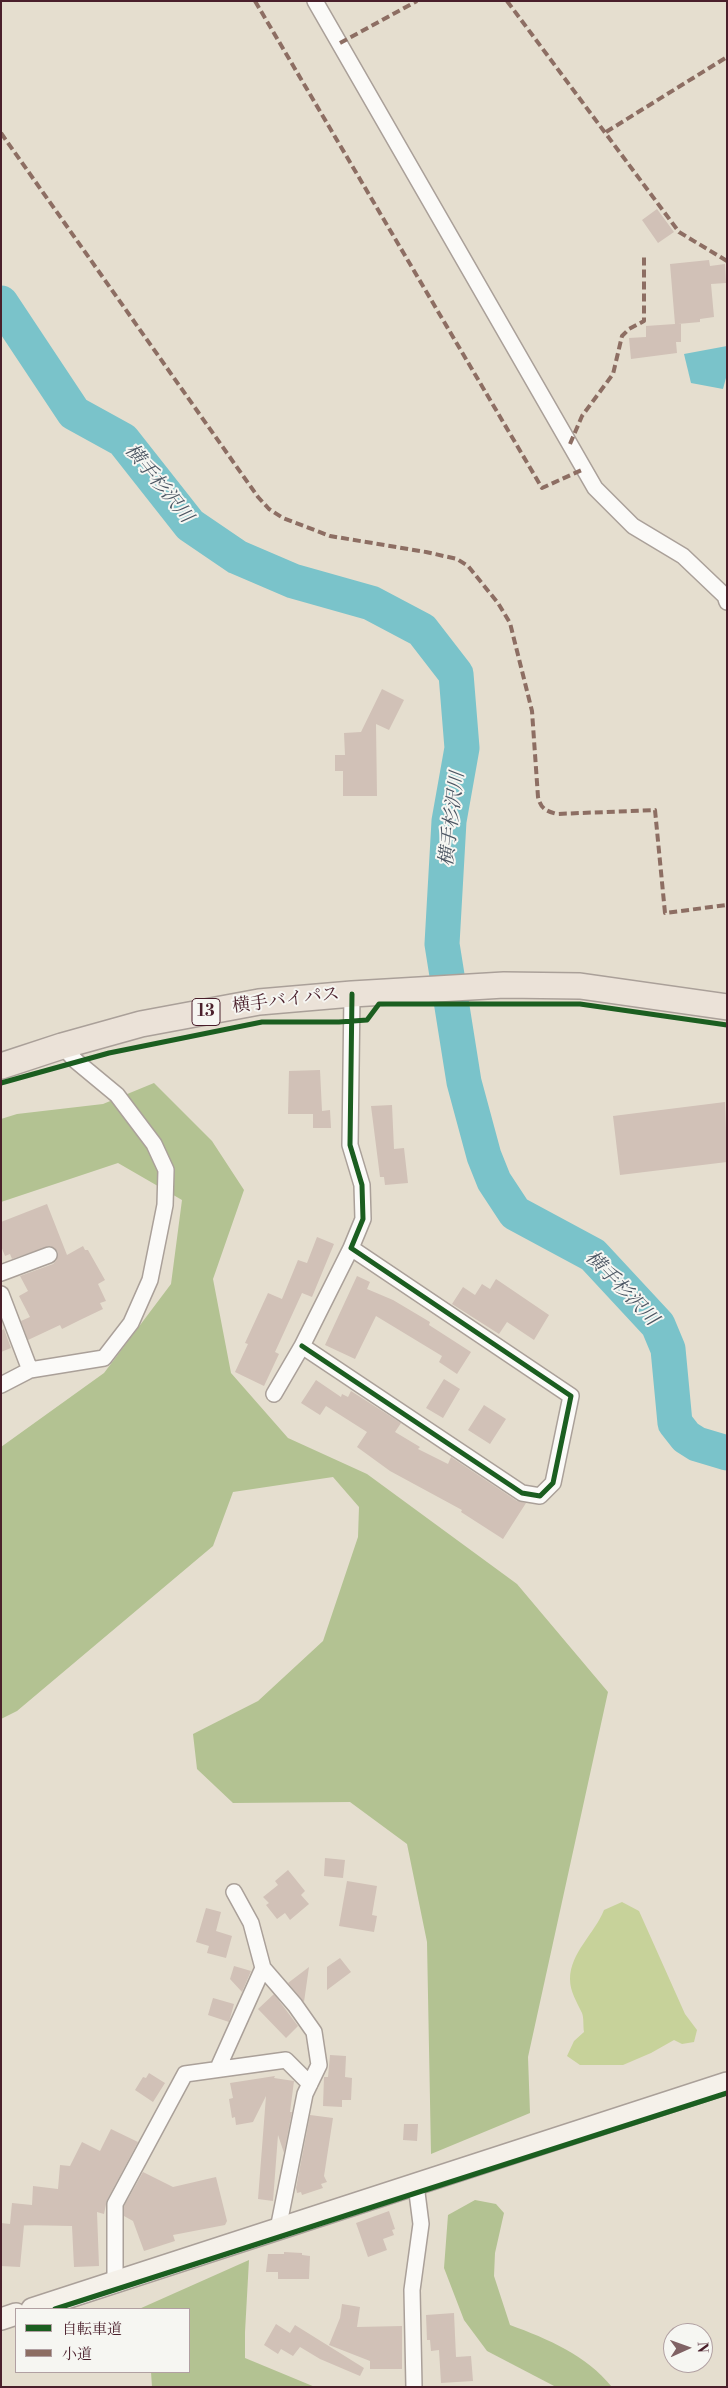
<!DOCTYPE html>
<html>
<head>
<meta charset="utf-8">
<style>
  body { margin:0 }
  #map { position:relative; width:728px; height:2388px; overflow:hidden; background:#e5decf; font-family:"Libre Bodoni","Noto Serif JP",serif }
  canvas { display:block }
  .frame { position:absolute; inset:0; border:2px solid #4a1f2b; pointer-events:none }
  .legend { position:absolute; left:15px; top:2308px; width:175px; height:65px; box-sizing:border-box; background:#f6f6f2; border:1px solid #b1a0a2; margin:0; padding:6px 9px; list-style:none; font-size:15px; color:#4a1f2b }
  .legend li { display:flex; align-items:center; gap:10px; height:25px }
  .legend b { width:25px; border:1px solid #b1a0a2 }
  .north { position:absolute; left:663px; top:2323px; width:50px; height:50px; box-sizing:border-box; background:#f6f6f2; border:1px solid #b1a0a2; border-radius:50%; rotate:88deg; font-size:14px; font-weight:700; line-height:20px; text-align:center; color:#4a1f2b }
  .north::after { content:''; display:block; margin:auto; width:18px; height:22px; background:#806264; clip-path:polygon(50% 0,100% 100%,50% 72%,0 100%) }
</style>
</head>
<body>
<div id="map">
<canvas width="728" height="2388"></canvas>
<div class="frame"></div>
<ul class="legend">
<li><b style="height:6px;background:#1b5e20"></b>自転車道</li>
<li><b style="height:6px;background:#8d6e63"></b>小道</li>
</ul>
<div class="north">N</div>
</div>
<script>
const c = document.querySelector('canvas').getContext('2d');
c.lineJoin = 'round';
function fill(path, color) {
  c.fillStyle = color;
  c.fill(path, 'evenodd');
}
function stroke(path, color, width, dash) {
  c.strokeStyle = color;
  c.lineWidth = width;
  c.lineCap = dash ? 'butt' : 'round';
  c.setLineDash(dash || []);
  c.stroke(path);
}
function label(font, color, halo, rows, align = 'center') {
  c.font = font + ' "Libre Bodoni","Noto Serif JP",serif';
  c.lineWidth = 4;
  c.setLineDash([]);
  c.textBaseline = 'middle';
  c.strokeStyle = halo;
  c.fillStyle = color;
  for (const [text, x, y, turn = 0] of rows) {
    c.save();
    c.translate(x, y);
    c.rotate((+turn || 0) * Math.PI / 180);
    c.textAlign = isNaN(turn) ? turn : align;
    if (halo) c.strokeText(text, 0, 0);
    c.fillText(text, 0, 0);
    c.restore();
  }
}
const green = new Path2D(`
  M622,1902L639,1911L685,2014L697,2030L694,2042L682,2044L674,2040L651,2053L623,2065H580L567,2056L574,2041L584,2032C583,2026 584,2018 582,2013C577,2002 570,1992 570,1979C570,1953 595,1933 604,1910Z`);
const forest = new Path2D(`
  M154,1083L212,1141L244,1190L213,1279L231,1373L288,1438L367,1474L517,1584L608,1692L528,2057L530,2113L431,2154L427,1942L407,1844L350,1802L233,1803L197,1769L193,1734L258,1701L323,1641L358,1537L359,1507L333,1477L233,1492L213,1546L17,1711L1,1719V1447L104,1373L171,1284L182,1200L118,1163L1,1202V1119L17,1114L103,1104Z
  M475,2200L496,2204L504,2213L495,2253L494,2276L510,2325C548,2339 586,2355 612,2387H556L487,2351L464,2320L444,2268L448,2215Z
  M249,2260L245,2332V2358L315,2387H152L151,2372H189V2309H139Z`);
const water = new Path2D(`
  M727,346V374L723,389L691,383L684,354Z`);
const river = new Path2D(`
  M1,303L74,413L123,440L190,525L237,557L293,581L371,603L422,630L456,674L462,748L449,821L442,944L464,1082L484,1156L494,1181L515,1213L593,1255L658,1325L668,1349L675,1423L686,1437L697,1444L727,1453`);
const building = new Path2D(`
  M657,209L674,232L658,243L642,220Z
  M709,260L710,266L725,264L726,283L711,284L714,317L700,319V322L678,324H681V342H676L677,353L631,359L629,338L646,337V326L675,324L670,264Z
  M382,689L404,700L389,730L376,724L377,796H343V771H335V755H345L344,733L361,732Z
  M320,1070L322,1111L330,1110L331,1128H313V1114H288L289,1071Z
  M725,1102L727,1162L620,1175L613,1116Z
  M392,1105L394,1149L404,1148L408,1183L385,1185L384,1177H380L371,1106Z
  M47,1204L67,1255L83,1246L85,1250H88L105,1280L98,1284L106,1301L100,1303L103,1309L80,1320L62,1329L60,1325L28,1340L21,1321L30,1317L19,1296L28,1291L20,1276L53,1264L56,1261L58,1252L50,1246L12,1259L10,1254L5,1256L1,1246V1222Z
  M317,1237L334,1244L312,1297L302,1293L275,1352L279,1354L264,1386L235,1372L248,1344L245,1343L268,1293L282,1299L298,1260L307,1263Z
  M357,1276L370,1282L367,1289L393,1300L430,1322L429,1325L471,1352L457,1374L439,1362L442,1356L376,1316L355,1359L325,1345Z
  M496,1279L549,1315L534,1340L507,1322L499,1334L452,1304L463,1287L475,1295L482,1284L490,1289Z
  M4,1329L11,1348L1,1352V1331Z
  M444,1379L460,1389L443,1418L426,1408Z
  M316,1380L341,1397L342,1394L348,1397L351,1391L401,1423L395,1432L420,1447L418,1449L448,1464L451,1457L517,1501L526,1503L503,1539L461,1512L462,1510L390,1471L357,1447L367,1432L326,1406L320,1415L301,1403Z
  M484,1405L506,1419L490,1444L468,1430Z
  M325,1858L345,1860L343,1878L324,1876Z
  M288,1870L305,1891L301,1895L309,1904L290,1920L285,1913L277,1919L266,1905L269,1903L263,1897L278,1885L275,1881Z
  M347,1881L377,1886L372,1915L377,1916L374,1932L339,1926Z
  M206,1908L221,1912L216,1931L232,1936L226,1958L207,1953L209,1946L196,1942Z
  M340,1958L351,1972L327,1990V1967Z
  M234,1966L251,1971L242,1992L230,1979Z
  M309,1967L304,2002L288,1983Z
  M274,1994L298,2026L286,2038L258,2009Z
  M213,1998L234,2004L229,2022L208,2015Z
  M330,2055L346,2056L345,2077L352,2078L351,2100H342V2107L323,2106L324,2077H328Z
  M149,2073L165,2083L153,2102L135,2090L143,2077L146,2078Z
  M275,2076L274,2078L294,2081L290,2112H292L284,2153L278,2135L273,2201L258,2199L266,2096L253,2122L236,2125L235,2117L232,2118L229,2099L233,2098L230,2083Z
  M310,2115L333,2118L324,2176L327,2182L321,2184L323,2188L302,2195L301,2192L297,2193L296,2188Z
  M404,2124H418L417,2141L403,2140Z
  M111,2129L138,2142L107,2200L104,2214L97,2212L99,2266L74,2267L72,2226L22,2225H24L20,2267L1,2266V2223L10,2224L12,2203L32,2205L33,2186L58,2189L60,2165L70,2166L82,2142L100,2151Z
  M143,2172L173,2187L216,2177L227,2221L225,2225L173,2235L175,2241L144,2251L133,2221L124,2216V2206Z
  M389,2211L395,2229L392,2230L394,2235L383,2239L387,2250L368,2257L356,2223Z
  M284,2252L302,2253V2255L310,2256L309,2279H278V2272H266L268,2254H284Z
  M342,2304L360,2307L357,2327L402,2326V2369H370V2361L329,2345L340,2318Z
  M454,2313L456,2357L471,2356L473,2381L441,2383L439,2350L431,2351L430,2340H427L426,2315Z
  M276,2324L290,2333L295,2325L364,2368L360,2376L320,2359L300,2347L293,2356L281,2349L278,2354L264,2345Z`);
const minor = new Path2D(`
  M315,1L595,488L633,526L683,556L725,596L727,602
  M1,1273L49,1255
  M1,1294L30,1370
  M302,1346L522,1493L540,1496L553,1483L571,1396L351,1248L363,1219L362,1185L350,1145L352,994
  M1,1385L30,1370L104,1358L131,1323L150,1280L165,1205L166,1170L154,1144L117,1095L76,1061L62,1046
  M274,1394L302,1346L351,1248
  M263,1968L295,2005L314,2032L319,2065L305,2094L278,2229
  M218,2068L263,1968L251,1923L234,1892
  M115,2282V2204L185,2074L286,2060L310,2084
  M414,2387L412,2290L421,2224L416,2185`);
const secondary = new Path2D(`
  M32,2309L727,2083
  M1,2319L16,2314`);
const trunk = new Path2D(`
  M1,1066L62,1046L141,1024L259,1002L352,994L504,985L580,986L727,1007`);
const quiet = new Path2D(`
  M255,1L542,488L584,469
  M507,1L679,232L727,261
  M340,43L417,1
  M606,132L727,57
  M1,133L258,497L269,509L283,518L330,536L426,552L457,559L468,566L498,603L510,623L532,711L538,797C541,809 546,811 557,814L655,810L665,913L727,905
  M570,444L582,416L613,374L622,336L629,329L644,321V256`);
const cycleway = new Path2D(`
  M1,1083L109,1053L262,1022H339L367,1020L379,1004H580L727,1025
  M302,1346L522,1493L540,1496L553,1483L571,1396L351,1248L363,1219L362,1185L350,1145L352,994
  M55,2309L727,2093`);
const shields = [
  [206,1012,28]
];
const shieldNames = [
  ["13",206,1012]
];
const streetNames = [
  ["横手バイパス",286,1001,-7]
];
const waterNames = [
  ["横手杉沢川",158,484,51],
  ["横手杉沢川",453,819,-83],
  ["横手杉沢川",621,1289,46]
];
fill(green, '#c7d29a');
fill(forest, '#b3c292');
fill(water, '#7ac3ca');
stroke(river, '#7ac3ca', 35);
fill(building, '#d1c1b7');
stroke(minor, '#aaa099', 18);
stroke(secondary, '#aaa099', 24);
stroke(trunk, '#aaa099', 28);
stroke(minor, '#fbfaf8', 15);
stroke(secondary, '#f5f1ea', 21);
stroke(trunk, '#ebe2d8', 25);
stroke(quiet, '#8d6e63', 4, [8, 4]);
stroke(cycleway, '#1b5e20', 5);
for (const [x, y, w] of shields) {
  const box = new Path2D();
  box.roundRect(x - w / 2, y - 13.5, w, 27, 4);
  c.fillStyle = '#f6f6f2';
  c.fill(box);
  stroke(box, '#4a1f2b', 1);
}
label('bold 16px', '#4a1f2b', null, shieldNames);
label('18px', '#4a1f2b', '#f6f6f2', streetNames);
label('italic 19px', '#4b5562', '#f6f6f2', waterNames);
</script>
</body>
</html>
